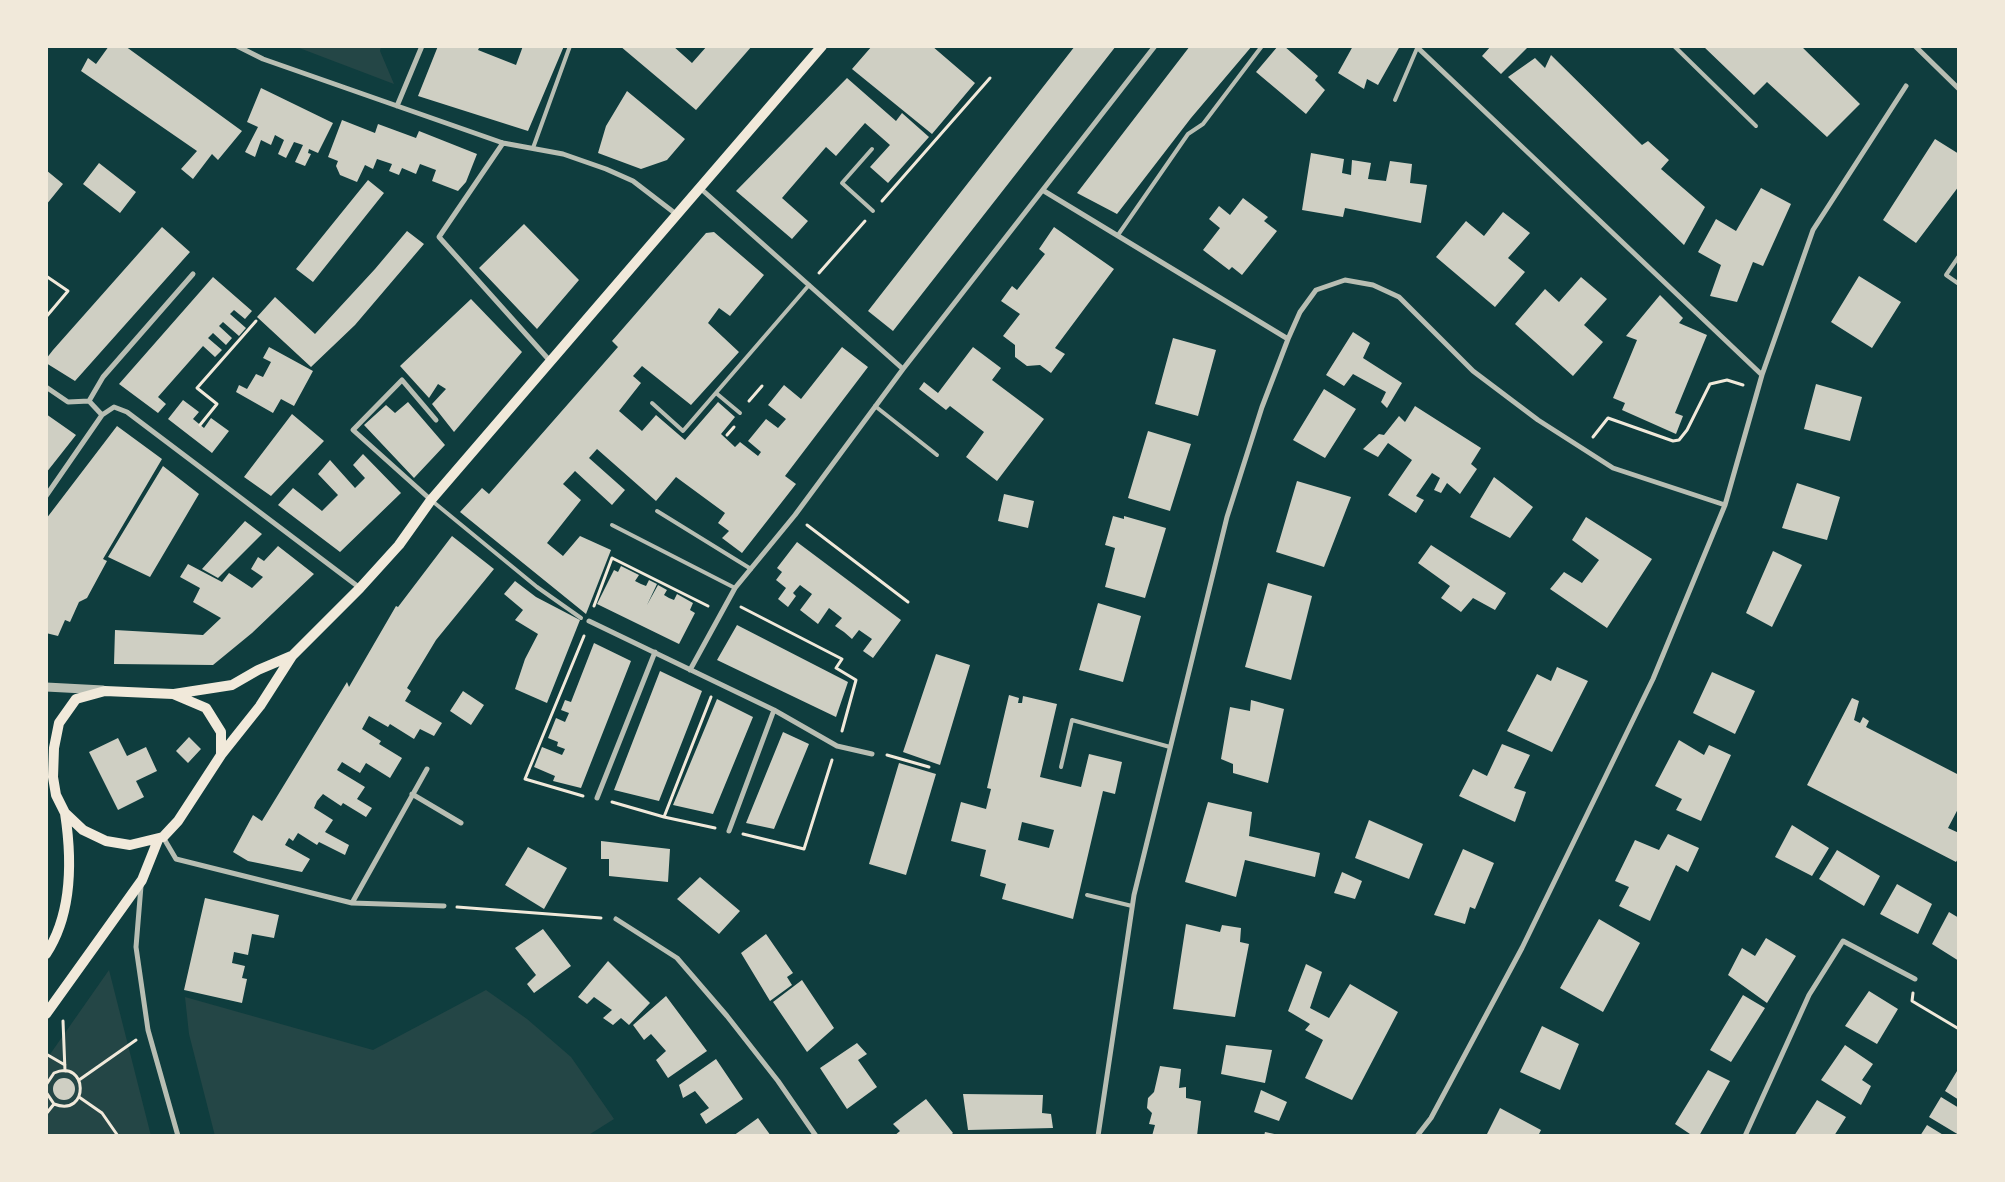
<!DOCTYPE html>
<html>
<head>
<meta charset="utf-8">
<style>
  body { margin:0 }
  #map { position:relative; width:2005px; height:1182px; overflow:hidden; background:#0f3d3e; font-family:Rubik,sans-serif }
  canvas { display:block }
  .frame { position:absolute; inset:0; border:48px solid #f1e9da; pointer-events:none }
</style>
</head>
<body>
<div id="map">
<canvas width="2005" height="1182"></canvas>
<div class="frame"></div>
</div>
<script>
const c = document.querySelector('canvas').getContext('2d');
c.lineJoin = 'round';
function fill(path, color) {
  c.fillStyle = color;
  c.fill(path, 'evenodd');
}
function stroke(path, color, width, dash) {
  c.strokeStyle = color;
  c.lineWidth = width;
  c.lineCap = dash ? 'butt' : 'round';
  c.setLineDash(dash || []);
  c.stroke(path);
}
const green = new Path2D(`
  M294,46H381L380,51L394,84Z
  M109,970L151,1136H46V1060Z
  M486,990L527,1019L571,1057L614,1119L587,1136H215L189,1034L185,997L373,1050Z`);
const building = new Path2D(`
  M109,46H125L242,131L218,160L212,154L193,179L181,169L197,151L81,71L88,58L96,64Z
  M438,46H480L478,50L516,65L523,46H564L528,131L418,96Z
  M620,46H673L692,63L707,46H752L696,110Z
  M872,46H932L975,83L932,134L852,69Z
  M1075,46H1116L893,331L868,311Z
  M1190,46H1252L1191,118L1117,214L1077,193Z
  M1278,46H1284L1318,76L1315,80L1325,90L1306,114L1256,72Z
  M1353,46H1400L1378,85L1367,79L1364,89L1338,73Z
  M1491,46H1525L1527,48L1501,74L1482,56Z
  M1703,46H1801L1860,104L1827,137L1767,82L1754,95Z
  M1551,55L1642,145L1648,141L1669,160L1661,169L1705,207L1684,245L1508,77L1535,58L1545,68Z
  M847,78L896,121L902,113L929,137L888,183L870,167L890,145L865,123L836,156L826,147L782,198L808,221L792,239L736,191Z
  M261,88L333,123L318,153L309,149L308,153L311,154L305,166L295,162L303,145L294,142L286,158L278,154L284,140L275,135L271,145L261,140L255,157L245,152L258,127L247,122Z
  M627,91L685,139L667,160L641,169L598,153L606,126Z
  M342,120L375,133L378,124L416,138L419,131L477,154L466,182L458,191L432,181L436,170L420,164L416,174L402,168L399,175L389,171L392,164L377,159L373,169L365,165L357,182L340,175L336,166L338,161L328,157Z
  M1935,139L1959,154V186L1916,243L1883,220Z
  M1311,153L1344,159L1342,173L1351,175L1352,160L1371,163L1368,179L1386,181L1390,161L1412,164L1410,183L1427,185L1421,223L1345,208L1343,217L1302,210Z
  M99,163L136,192L120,213L83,184Z
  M46,170L63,184L46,205Z
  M368,180L384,193L313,282L296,269Z
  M1761,188L1791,204L1763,266L1753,262L1737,302L1710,296L1721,265L1698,252L1716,219L1736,231Z
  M1243,198L1268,217L1264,221L1277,231L1242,275L1232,267L1229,270L1203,250L1220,228L1209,219L1219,206L1230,215Z
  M1503,212L1530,233L1508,258L1525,272L1495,307L1436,257L1466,221L1484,236Z
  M524,224L579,280L537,329L479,268Z
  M162,227L190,252L75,381L46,363V359L53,350Z
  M1054,227L1114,269L1055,348L1065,354L1051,373L1040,365L1027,366L1015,357V345L1003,336L1020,314L1001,301L1012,286L1017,290L1045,254L1039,249Z
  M407,231L424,244L355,325L311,367L257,317L275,297L315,334L375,269Z
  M714,232L764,275L730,316L719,308L708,323L739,352L691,405L642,366L633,376L641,383L619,411L642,431L656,415L685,440L718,402L735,417L721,434L735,447L740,442L758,456L761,452L748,441L766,419L778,428L786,419L768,405L784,385L801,399L842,347L868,367L785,476L796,484L742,553L722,538L729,531L718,523L725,513L676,477L656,501L597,449L589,458L625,490L612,505L575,471L563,484L581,500L547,543L563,556L580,536L611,550L586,614L460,512L482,488L489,494L618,347L612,341L706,233Z
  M1859,276L1901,302L1872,348L1831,322Z
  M213,277L252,311L245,319L234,310L230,314L246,328L239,336L223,322L219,326L232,338L226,345L213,333L208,338L222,350L215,357L203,346L158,397L166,404L158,413L119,384Z
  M1581,277L1607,299L1584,325L1603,342L1573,376L1515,324L1545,289L1559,302Z
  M1660,295L1683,318L1679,323L1707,335L1675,413L1683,416L1676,434L1622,410L1625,403L1613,398L1637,340L1626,336Z
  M471,299L522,352L454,432L432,404L446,389L438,384L429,398L400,366Z
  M1353,332L1370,343L1363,358L1402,383L1387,408L1381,402L1386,392L1353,374L1344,386L1326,375Z
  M1173,338L1216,350L1198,416L1155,404Z
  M269,347L313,371L294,406L281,399L273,413L236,392L239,385L247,389L256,374L263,377L271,362L263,358Z
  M973,347L1001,368L992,380L1044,419L997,481L966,457L984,432L950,406L946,410L919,389L924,382L938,393Z
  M1816,384L1862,397L1850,441L1804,429Z
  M1324,389L1356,409L1325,458L1293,440Z
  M183,400L199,412L193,419L204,428L211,418L229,431L212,453L168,419Z
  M408,402L445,445L414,478L364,425L386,405L395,413Z
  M1415,406L1481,448L1471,464L1477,469L1460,494L1447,483L1441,493L1434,490L1440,478L1432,473L1416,496L1424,500L1416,513L1388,495L1412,460L1388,443L1378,457L1363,449L1379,434L1384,435L1399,416L1405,422Z
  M46,414L76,435L46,473Z
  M292,414L324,441L271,496L244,477Z
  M117,426L162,459L103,559L107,561L87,598L79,602L70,622L65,620L58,636L46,633V519Z
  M1148,431L1191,444L1170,511L1128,498Z
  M363,454L401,493L340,552L278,505L293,488L322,511L338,495L318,474L330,460L355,488L365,478L353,465Z
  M163,466L199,494L150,577L108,557Z
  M1494,477L1533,507L1510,538L1470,517Z
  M1297,481L1351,497L1324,567L1276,552Z
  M1797,483L1840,497L1827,540L1782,528Z
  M1004,494L1034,501L1028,528L998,521Z
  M1113,516L1124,519V516L1166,528L1145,598L1105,587L1115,548L1105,545Z
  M1586,517L1652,559L1607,628L1550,589L1564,572L1582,583L1599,560L1572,540Z
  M245,521L262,534L218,578L202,569Z
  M452,536L494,569L436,640L407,688L411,691L405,701L442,723L434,736L420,729L414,739L390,724L388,727L369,716L362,729L381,741L379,744L402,758L390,778L366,763L360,773L342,762L337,770L365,787L357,799L372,808L366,817L343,803L341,806L323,794L317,801L314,808L333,820L325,832L349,845L345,855L319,842L317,845L298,833L293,841L289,838L285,845L310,859L302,872L248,861L233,852L253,815L262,821L347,682L349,687L396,606L398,607Z
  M797,542L901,620L873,658L863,651L872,639L859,630L852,639L844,632L835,626L842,618L829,608L818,624L800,610L812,594L800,585L793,593L796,596L788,607L778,599L786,588L776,580L782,572L777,568Z
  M1431,545L1506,593L1495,610L1473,598L1461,612L1441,598L1450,586L1418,563Z
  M278,546L314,574L252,633L213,665L114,664L115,630L203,635L221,618L193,602L200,588L180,577L188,564L222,582L229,573L252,588L263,577L251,569L258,557L264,561Z
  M1773,551L1802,565L1772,627L1746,613Z
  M621,566L639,575L635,581L641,584L646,586L649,580L657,584L647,605L658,585L667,590L664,595L669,598L674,600L677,594L693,603L690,610L695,613L679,644L597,604L614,570L618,572Z
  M515,581L536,597L580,620L547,703L515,689L525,659L538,634L515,620L523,610L504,594Z
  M1268,583L1312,596L1291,680L1245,667Z
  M1098,603L1141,616L1123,682L1079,670Z
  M737,625L848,682L836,717L717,660Z
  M594,643L631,661L581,788L553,781L555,776L534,767L542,747L562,755L565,749L557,746L558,742L548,738L556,718L565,722L569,713L561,710L565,700L571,702Z
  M936,654L970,665L940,765L903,752Z
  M1557,667L1588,681L1552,752L1507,731L1537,674L1551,681Z
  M660,671L702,691L659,801L614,790Z
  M1712,672L1755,691L1735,734L1693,713Z
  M463,691L484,705L471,725L450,711Z
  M1009,695L1019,698L1018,703H1022L1023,696L1057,704L1040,777L1081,787L1089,754L1122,762L1115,794L1103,791L1073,919L1002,899L1006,884L980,876L986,850L951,841L961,802L986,809L991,789L987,788ZM1022,822L1054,830L1049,848L1018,840Z
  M1852,698L1859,701L1854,720L1860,723L1863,717L1869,721L1866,727L1959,775V807L1948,828L1959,833V857L1956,862L1807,785Z
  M717,699L753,717L713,814L673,805Z
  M1251,700L1284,709L1268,783L1233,773V764L1221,759L1230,707L1250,711Z
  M783,732L809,744L774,829L746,823Z
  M189,737L201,749L188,763L176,751Z
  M118,738L127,756L146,747L157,771L136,781L144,797L118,810L89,752Z
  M1679,740L1704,755L1709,745L1731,755L1701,821L1676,810L1682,799L1655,786Z
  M1502,744L1530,755L1514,788L1526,792L1515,822L1459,796L1473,769L1487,776Z
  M899,763L936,774L906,875L869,864Z
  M1208,802L1252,812L1249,836L1320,853L1315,877L1245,860L1236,897L1185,882Z
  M1369,820L1423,844L1409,879L1355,858Z
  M1792,825L1829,848L1812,876L1775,857Z
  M1668,834L1699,848L1688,872L1676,865L1650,921L1619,906L1629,887L1615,881L1635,840L1659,850Z
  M601,841L670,849L668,882L609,876V859H601Z
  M528,847L567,868L544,909L505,885Z
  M1463,849L1494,863L1475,909L1470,907L1465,924L1434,915Z
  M1837,850L1880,876L1864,906L1819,879Z
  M1342,872L1362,881L1355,899L1334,893Z
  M700,877L740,911L719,934L677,899Z
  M1897,884L1932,904L1918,934L1880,914Z
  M205,898L279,915L274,938L252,934L248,955L234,952L232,963L245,966L242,978L247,979L242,1003L184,990Z
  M1949,912L1959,918V961L1932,944Z
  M1599,919L1640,943L1603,1012L1560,988Z
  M1186,924L1220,932L1222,925L1241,928L1240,942L1249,944L1235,1017L1173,1009Z
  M543,929L571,966L534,993L527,984L536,975L515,948Z
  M766,934L793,973L787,977L792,985L770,1001L741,953Z
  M1766,938L1796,956L1767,1003L1728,975L1742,948L1755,956Z
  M608,961L650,1003L629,1025L621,1018L613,1025L603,1018L612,1010L594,997L587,1004L578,997Z
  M1306,964L1322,972L1310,1008L1329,1018L1350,984L1398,1012L1352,1100L1305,1078L1323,1040L1305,1030L1310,1024L1288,1011Z
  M802,980L834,1028L807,1052L773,1002Z
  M1869,991L1898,1009L1877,1044L1845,1026Z
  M1743,995L1765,1008L1731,1062L1710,1050Z
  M666,996L707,1051L668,1078L656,1060L666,1051L651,1034L644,1040L633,1025Z
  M1542,1026L1579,1044L1560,1090L1520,1072Z
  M857,1043L867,1054L858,1060L877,1087L847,1109L820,1068Z
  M1226,1045L1272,1050L1265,1083L1221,1074Z
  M1845,1045L1873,1064L1862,1080L1871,1086L1861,1105L1821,1080Z
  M716,1059L743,1099L706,1124L700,1114L709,1108L695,1091L683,1098L679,1085Z
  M1160,1066L1181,1069L1179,1088L1186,1087V1098L1201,1101L1197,1136H1152L1155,1125L1149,1124L1152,1113L1147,1108L1148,1098L1154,1092Z
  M1708,1070L1730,1081L1699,1136H1693L1675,1124Z
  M1957,1071L1959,1072V1100L1945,1091Z
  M53 1089a11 11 0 1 1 22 0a11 11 0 1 1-22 0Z
  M1261,1090L1287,1102L1279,1121L1254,1112Z
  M963,1094L1043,1095L1042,1113L1051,1114L1053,1128L968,1130Z
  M1941,1097L1959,1108V1135L1929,1117Z
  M926,1099L953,1133L950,1136H894L900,1131L893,1124Z
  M1817,1100L1846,1117L1834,1136H1794Z
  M1500,1108L1541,1130L1538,1136H1486Z
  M758,1118L771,1136H733Z
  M1927,1125L1945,1136H1920Z
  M1265,1132L1279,1135V1136H1264Z`);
const path = new Path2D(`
  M882,201L990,78
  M819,273L865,221
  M46,276L68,291L46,317
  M749,401L762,386
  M200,425L217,404L197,388L256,321
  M727,435L734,427
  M1593,437L1608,418L1673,441L1679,440L1687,430L1710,384L1727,380L1743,385
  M807,525L908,602
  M594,606L612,558L708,606
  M741,607L842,659L836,668L856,680L842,731
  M711,697L664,817L715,828
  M887,755L929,767
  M583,796L525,779L584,636
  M612,802L664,817
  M743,834L804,849L832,760
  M457,907L601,918
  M1913,993L1912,1001L1959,1029
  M63,1021L65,1071
  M46,1054L65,1065
  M79,1080L136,1040
  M46,1085L54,1073C88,1058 90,1118 54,1104L46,1092
  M79,1097L102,1113L118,1136
  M46,1114L54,1104`);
const service = new Path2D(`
  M1674,46L1756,126
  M1395,100L1418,46
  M533,148L570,46
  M872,149L842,183L873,211
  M1118,235L1188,134L1203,124L1262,46
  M1959,256L1946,275L1959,284
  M716,393L740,413
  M652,403L683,431L809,285
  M875,406L937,455
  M431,500L537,587L581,618
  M657,511L751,569
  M612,525L735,588
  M1061,767L1072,720L1170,747
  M1087,895L1132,906`);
const minor = new Path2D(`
  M237,46L263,59L503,143L563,154L606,169L633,181L676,214
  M1915,46L1959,89
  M1418,48L1762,375
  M397,106L422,46
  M503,143L439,237L550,361
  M700,188L903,369
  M1044,191L1288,339
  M46,387L68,402L89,401L102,415
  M89,401L103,377L193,274
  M46,496L102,415L114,407L127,412L360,588
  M431,500L353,430L402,380L436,420
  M589,621L774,710L837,746L872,754
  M690,670L735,588L795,515L903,369L1155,46
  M412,794L461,823
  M597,798L655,652
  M729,831L774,710
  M163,837L176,859L352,903L444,906
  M141,886L136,947L148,1030L178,1136
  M352,903L427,769
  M616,919L677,958L727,1016L778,1081L816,1136
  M1098,1136L1134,895L1227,517L1262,407L1288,339L1300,312L1316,290L1345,280L1373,285L1399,297L1473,371L1538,420L1613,468L1725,505
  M1417,1136L1431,1118L1522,948L1653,679L1725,505L1762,375L1813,230L1906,86
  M1745,1136L1809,995L1843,941L1915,979`);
const tertiary = new Path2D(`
  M46,687L103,690`);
const secondary = new Path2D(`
  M174,694L232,685L258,670L291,656
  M221,755V732L206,708L173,694L105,691L76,699L59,723L54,748L53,777L56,795L65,813L83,830L106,841L130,845L163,837L178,821L221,755L260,706L292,656L360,588L399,545L431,500L822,46
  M46,954C73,913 72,859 65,813
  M46,1014L142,880L158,840`);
fill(green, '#244646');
fill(building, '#cfcfc3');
stroke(path, '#f1e9da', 3);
stroke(service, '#b8beb3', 4);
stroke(minor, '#b8beb3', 5);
stroke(tertiary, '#b8beb3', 9);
stroke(secondary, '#f1e9da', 10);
</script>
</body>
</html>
